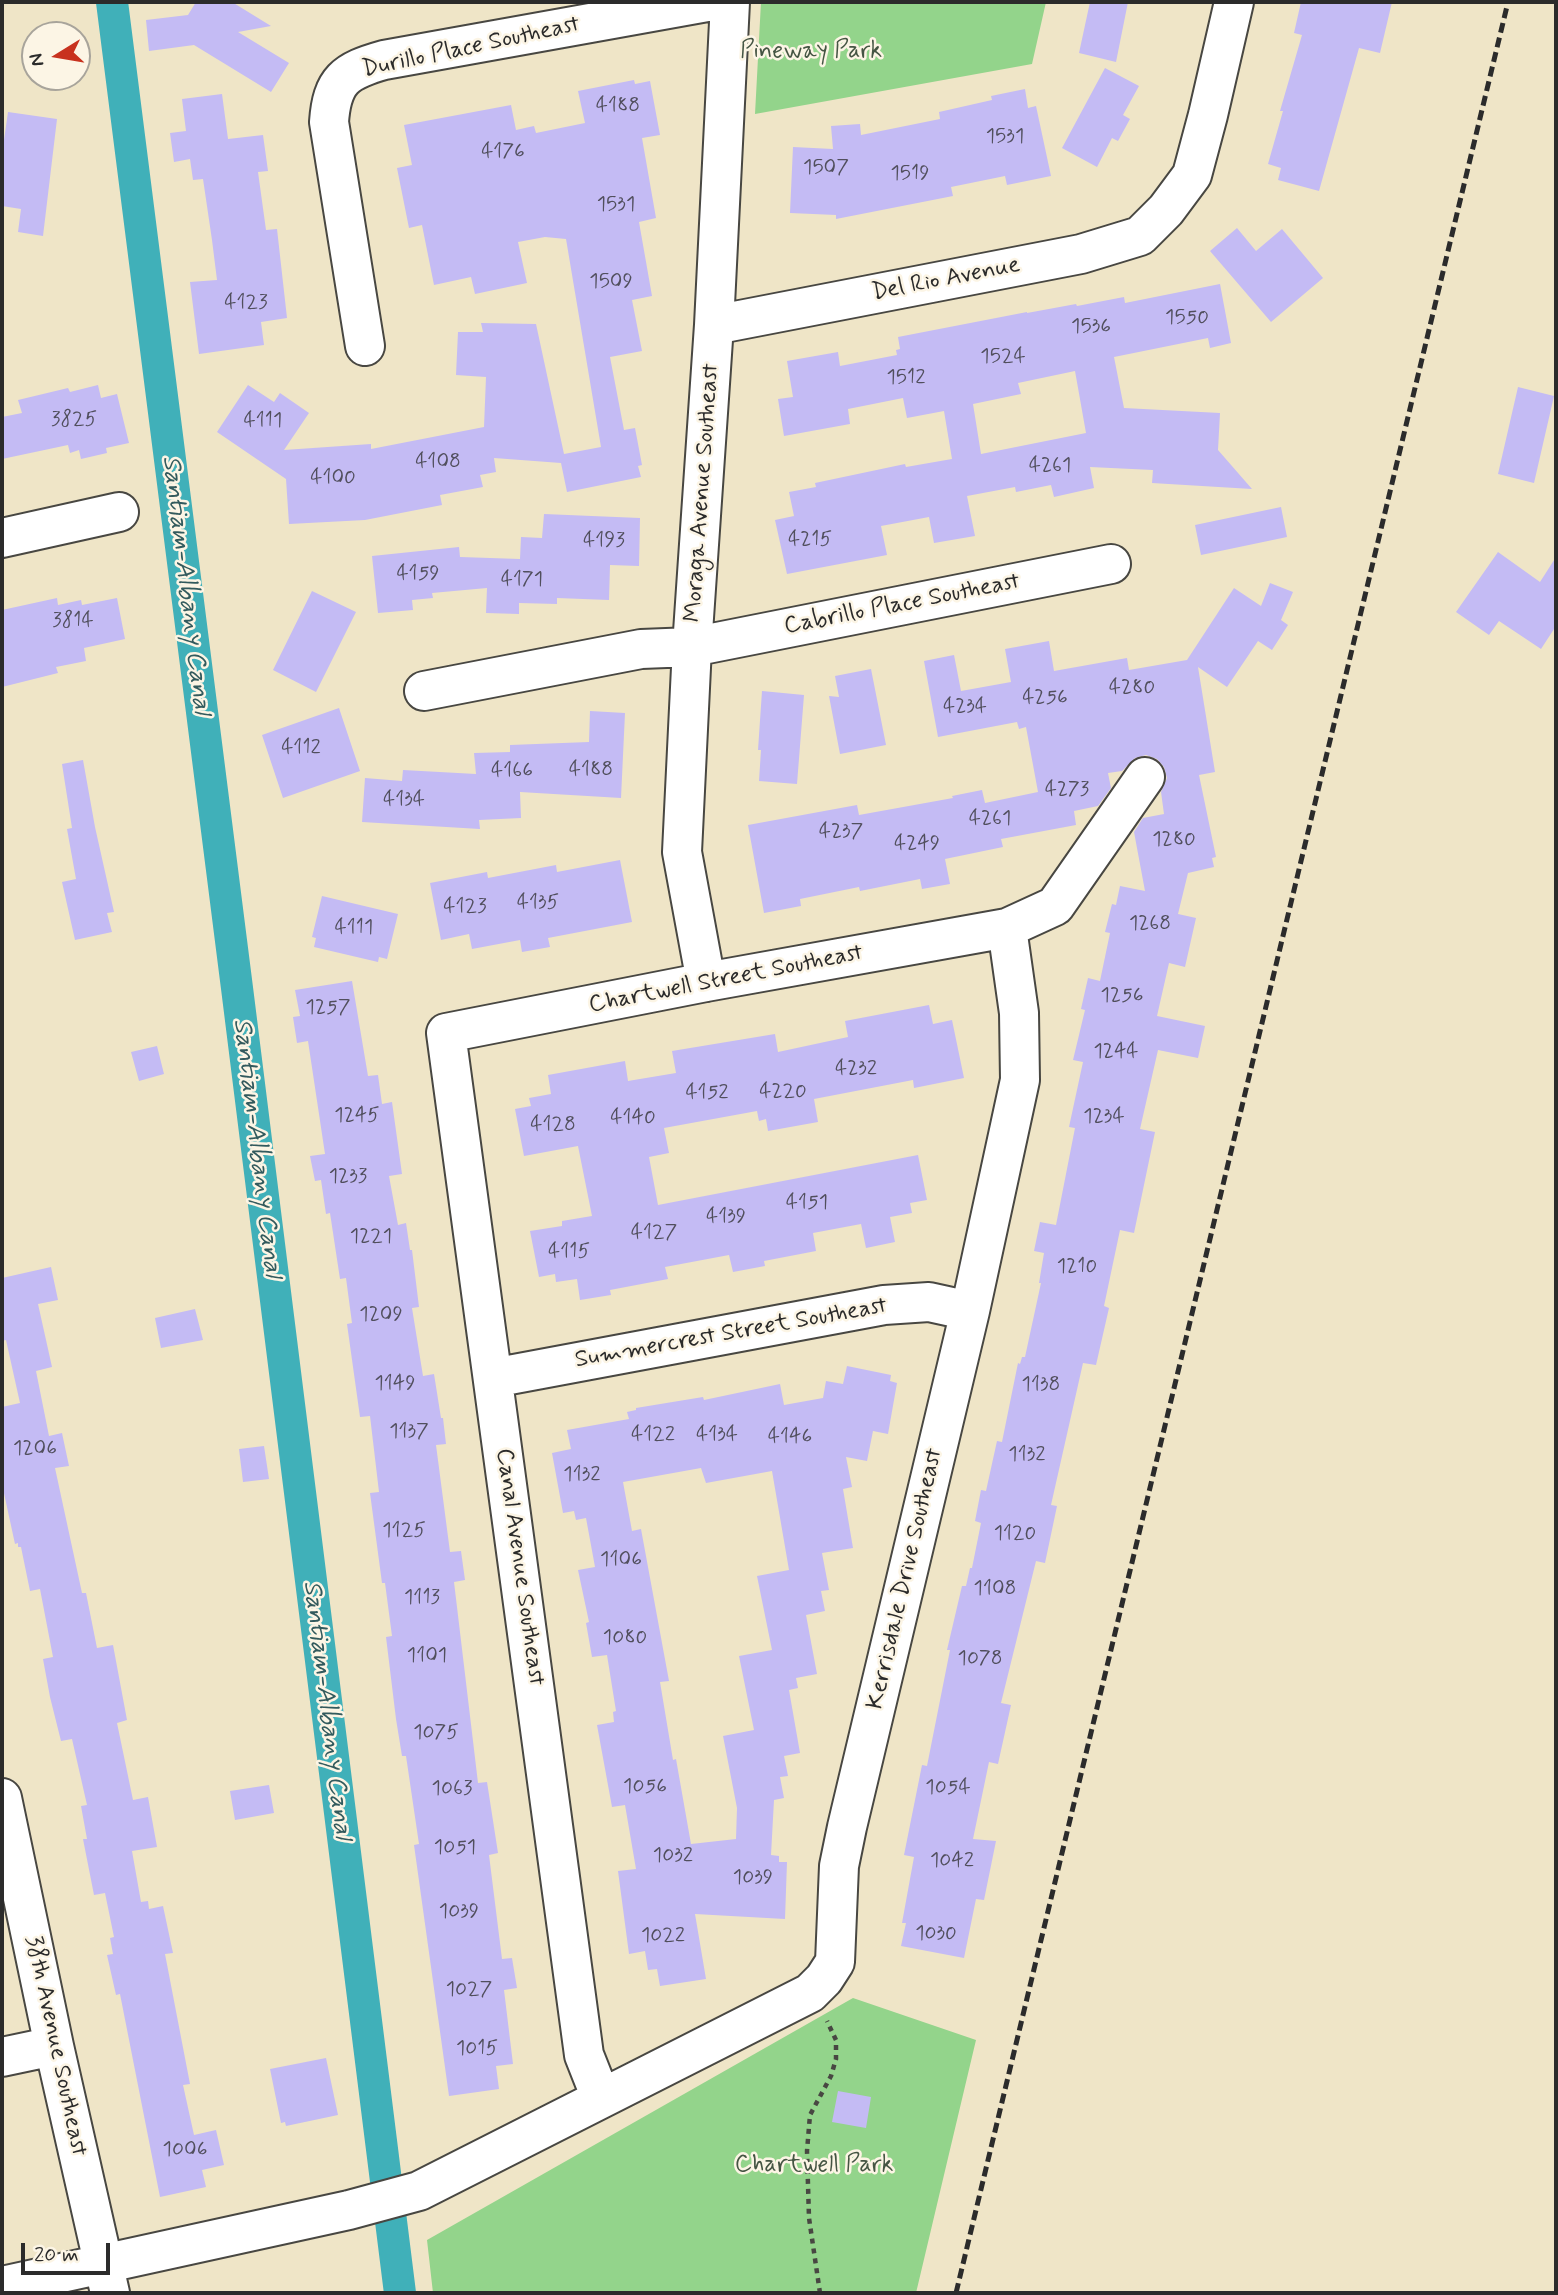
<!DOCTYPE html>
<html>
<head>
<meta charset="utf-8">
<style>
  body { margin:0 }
  #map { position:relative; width:1558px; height:2295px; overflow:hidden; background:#efe5c7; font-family:Mynerve,sans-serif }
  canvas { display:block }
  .frame { position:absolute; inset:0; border:4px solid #2b2b2b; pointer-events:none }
  .north { position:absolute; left:21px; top:21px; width:70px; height:70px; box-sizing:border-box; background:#fcf5e5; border:2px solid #a8a49b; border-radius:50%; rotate:259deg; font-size:19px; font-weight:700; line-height:28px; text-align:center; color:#2b2b2b }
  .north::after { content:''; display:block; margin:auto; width:24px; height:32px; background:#c8321e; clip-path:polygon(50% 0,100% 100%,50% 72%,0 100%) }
  .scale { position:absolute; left:21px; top:2243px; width:89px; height:32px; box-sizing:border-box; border:4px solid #2b2b2b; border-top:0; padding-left:9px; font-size:21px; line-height:24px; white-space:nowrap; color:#2b2b2b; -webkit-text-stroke:5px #fcf5e5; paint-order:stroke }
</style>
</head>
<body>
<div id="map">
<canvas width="1558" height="2295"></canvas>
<div class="frame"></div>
<div class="north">N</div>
<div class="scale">20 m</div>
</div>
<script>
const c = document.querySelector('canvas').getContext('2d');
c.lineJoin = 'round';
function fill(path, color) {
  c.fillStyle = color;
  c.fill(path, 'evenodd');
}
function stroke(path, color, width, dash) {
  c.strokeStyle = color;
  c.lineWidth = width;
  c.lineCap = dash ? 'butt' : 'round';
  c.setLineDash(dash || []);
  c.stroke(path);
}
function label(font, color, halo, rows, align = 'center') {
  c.font = font + ' Mynerve,sans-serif';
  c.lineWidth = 5;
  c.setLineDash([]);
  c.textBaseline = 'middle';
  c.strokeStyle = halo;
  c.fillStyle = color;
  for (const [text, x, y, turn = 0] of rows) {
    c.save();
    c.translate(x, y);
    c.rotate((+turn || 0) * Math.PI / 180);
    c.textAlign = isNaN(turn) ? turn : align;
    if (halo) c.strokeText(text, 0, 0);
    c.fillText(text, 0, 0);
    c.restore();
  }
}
const green = new Path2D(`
  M761,2H1046L1032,64L755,114Z
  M853,1998L976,2040L916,2293H433L427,2240Z`);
const canal = new Path2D(`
  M112,2C212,765 302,1530 400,2293`);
const building = new Path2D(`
  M196,2H232L271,26L238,32L289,63L271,92L194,45L149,51L146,20L188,15Z
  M1090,2H1128L1116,62L1079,53Z
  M1301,2H1392L1380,53L1359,48L1319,191L1278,180L1281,168L1268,164L1283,111H1280L1302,35L1294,33Z
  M1105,68L1139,86L1123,115L1130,119L1118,141L1112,138L1097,167L1062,148Z
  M634,80L635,84L650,81L660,135L642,138L656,218L639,222L652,296L632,300L642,351L610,357L624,430L635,428L642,465L638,466L641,477L567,492L561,463L494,458L496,472L480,475L483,487L440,495L442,505L365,520L289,524L286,479L217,432L248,385L274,402L280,393L309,413L284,450L371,444V449L484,427L486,377L456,375L458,332H483L481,323L536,324L564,454L601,447L566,239L545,237L518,242L527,283L475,294L471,277L434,285L422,225L409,228L397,168L412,165L404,125L511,105L516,130L534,126L536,133L585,123L578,91Z
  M1025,89L1028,108L1036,106L1051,176L1007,185L1005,176L951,187L953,196L836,219V215L790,213L793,147L833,149L831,126L860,124L861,135L940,119L939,112L992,100L991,96Z
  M222,94L228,139L263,135L268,171L258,172L266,230L277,229L287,318L261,322L264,345L199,354L190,282L217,280L212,240L203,179L193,180L190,159L174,162L170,133L186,131L182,99Z
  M8,112L57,119L43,236L18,232L21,209L2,206V154Z
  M1237,228L1256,251L1282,229L1323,278L1271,322L1210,251Z
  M1220,284L1231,343L1210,348L1208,338L1114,357L1124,408L1220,413L1218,450L1252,489L1152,483L1153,470L1090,467L1094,488L1054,497L1051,485L1016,492L1015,487L967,496L975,536L934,543L929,517L881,526L887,555L787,574L775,520L794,516L789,492L816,487L815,483L905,464L906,467L952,459L944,411L907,418L903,398L848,409L850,424L784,436L778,399L793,397L787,361L838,352L840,366L897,355L896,350L900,349L898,337L1027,312V313L1076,304L1077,306L1124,297L1125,303ZM1075,371L1086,433L981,454L973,404L1021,394L1018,383Z
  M98,385L101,398L117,394L129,443L106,448L107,453L81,459L79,450L70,453L68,445L2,459V417L22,413L18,400L68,388L70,392Z
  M1518,387L1554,396L1534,483L1498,474Z
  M1281,507L1287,537L1201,555L1195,525Z
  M544,514L640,518L639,566L610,565L609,600L557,598V604L519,603V614L486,613L487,588L432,593L433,598L412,600L413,610L378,613L372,556L459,547L460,557L520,559L521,537L542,538Z
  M1498,552L1540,582L1556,557V626L1541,649L1499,621L1489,635L1456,612Z
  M1270,583L1293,592L1281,620L1288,625L1272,650L1258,641L1227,687L1198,667L1215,772L1199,775L1216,857L1212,858L1214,867L1188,873L1178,914L1196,918L1185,967L1169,963L1157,1016L1205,1026L1198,1058L1158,1050L1140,1129L1155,1132L1134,1233L1120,1230L1104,1306L1109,1308L1096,1365L1083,1363L1051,1505L1057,1506L1045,1563L1036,1561L1001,1703L1011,1705L998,1764L989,1762L973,1839L996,1841L984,1900L976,1899L964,1958L901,1946L906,1923H902L914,1857L904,1855L922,1765L927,1766L950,1650H947L962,1586H966L970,1568H972L981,1523L975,1521L981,1490L986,1491L997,1441L1002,1442L1018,1363L1020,1364L1022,1357H1025L1041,1283H1039L1044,1253L1034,1251L1040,1222L1056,1225L1075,1128L1069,1127L1083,1062L1073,1060L1085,1010L1081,1009L1088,978L1100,981L1110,933L1105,932L1112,904L1116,905L1120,886L1145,891L1134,832L1143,818L1164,814L1161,792L1167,778L1164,767L1157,759L1146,755L1135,758L1122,771L1108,773L1111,788L1098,806L1074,811L1076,825L1001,839L1003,847L945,859L950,884L922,889L920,879L860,891L859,887L800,899L801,906L764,913L748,825L857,805L859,815L953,798L952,796L982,790L985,803L1038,792L1026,727L1019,729L1017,722L938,737L924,661L954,655L961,691L1011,682L1005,649L1049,641L1054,671L1127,658L1129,670L1187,660L1234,588L1261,606Z
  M312,591L356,612L316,692L273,670Z
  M57,598L58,605L81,600L82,605L117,598L125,639L84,648L86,661L56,667L58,673L2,687V610Z
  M871,669L886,745L840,754L829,696L839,697L835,676Z
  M762,691L804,695L797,784L759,781L761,750H758Z
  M339,708L360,771L283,798L262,735Z
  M590,711L625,713L621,798L520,792L521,818L479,820L480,829L362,822L365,778L402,781L403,770L476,774L474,753L510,752V745L589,742Z
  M83,760L95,827L114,912L107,913L112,932L75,940L62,882L76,879L67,829L72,828L62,764Z
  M620,860L632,922L548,938L550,947L522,952L520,940L472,949L469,934L441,940L430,883L487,872L488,878L556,865L557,872Z
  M322,896L398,914L387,959L379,957L378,962L314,947L316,938L312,937Z
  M352,981L368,1076L378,1075L382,1104L392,1102L402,1174L389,1176L398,1225L406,1223L410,1250H412L419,1307L412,1308L423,1376L434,1374L441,1418H443L446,1444L436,1445L450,1552L461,1551L465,1580L454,1582L478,1783L487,1782L498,1853L489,1855L502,1959L512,1958L517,1988L504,1990L513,2064L496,2066L499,2089L449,2096L414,1845L419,1844L406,1756H402L396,1719L386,1637L392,1636L385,1583H382L370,1493L379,1492L370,1416L360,1417L347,1324L352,1323L346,1278L340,1279L330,1213L326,1214L321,1180L315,1181L310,1156L325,1154L308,1041L297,1043L293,1017L300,1016L295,990Z
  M929,1005L933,1024L952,1020L964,1078L914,1088L913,1080L814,1099L818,1122L768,1131L766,1119L759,1121L757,1111L664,1128L669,1153L649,1157L658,1205L918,1155L927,1200L910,1203L912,1213L890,1217L895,1242L866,1248L861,1224L813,1233L816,1251L764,1261L765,1266L733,1272L729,1255L665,1267L668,1279L610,1290L611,1295L580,1300L577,1279L556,1282L555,1274L539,1277L530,1231L562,1226V1221L592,1216L578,1146L524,1156L515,1109L531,1106L529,1098L551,1094L548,1075L625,1061L628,1081L676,1073L672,1051L775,1034L778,1052L848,1037L845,1021Z
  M157,1046L164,1074L139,1081L131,1052Z
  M51,1267L58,1300L38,1304L52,1367L36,1371L49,1436L62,1433L69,1466L55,1468L82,1593H86L97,1648L113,1645L127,1720L117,1723L133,1800L148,1797L157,1847L132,1851L141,1902L148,1901L149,1909L163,1906L173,1953L165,1954L190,2084L183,2085L194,2135L216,2130L224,2165L202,2170L206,2187L160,2197L120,1994L116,1995L107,1955L113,1954L110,1938L114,1937L105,1893L94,1895L83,1839H87L81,1806L87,1805L72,1739L61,1741L50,1697L43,1659L53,1657L40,1589L30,1591L21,1547H18V1543L15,1544L2,1484V1407L20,1403L6,1340L2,1341V1278Z
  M195,1309L203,1340L161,1348L155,1318Z
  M847,1366L891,1375L890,1381L897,1383L888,1434L873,1431L867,1461L846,1457L852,1487L843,1489L853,1548L822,1553L829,1590L821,1591L825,1611L806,1615L817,1674L796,1678L798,1688L789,1690L800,1753L784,1756L788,1776L780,1777L784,1798L774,1800L771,1855L779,1856V1862H787L785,1919L695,1914L706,1979L660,1986L657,1969L648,1970L645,1951L629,1954L618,1871L636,1869L625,1805L612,1807L597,1725L614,1722L613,1712L616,1711L607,1655L592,1657L586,1623L589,1622L578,1570L595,1567L586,1518L576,1520L574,1511L563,1513L552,1453L571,1449L567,1430L629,1419L627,1412L636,1410V1408L703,1397L704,1400L780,1384L784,1405L823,1398L826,1381L843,1384ZM701,1468L706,1483L772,1471L789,1570L757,1576L772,1650L739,1656L754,1730L723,1736L737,1808L736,1839L691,1844L676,1759L673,1760L660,1682L669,1681L641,1529L632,1531L623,1482Z
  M264,1446L269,1479L243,1482L239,1449Z
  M269,1785L274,1813L235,1820L230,1791Z
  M326,2058L338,2115L286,2126L285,2122L281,2123L270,2069Z
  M838,2091L871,2097L866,2128L832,2122Z`);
const path = new Path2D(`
  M820,2293L809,2218L807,2151L810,2115L831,2076L836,2059V2040L827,2021`);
const minor = new Path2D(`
  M714,325L1081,254L1140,236L1166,210L1192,175L1208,115L1234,2
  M365,346L329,122C332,80 345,71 384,60L707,2
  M2,538L119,512
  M424,691L641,649L692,647L1111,564
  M706,982L682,852L692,647L714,325L730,2
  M493,1378L884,1305L929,1302L970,1311
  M2,1798L54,2046L110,2293
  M2,2057L54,2046
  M601,2098L584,2055L446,1033L706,982L1007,928L1055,906L1145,777
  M2,2286L349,2210L419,2191L810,1993L824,1979L835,1962L839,1866L847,1827L970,1311L1020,1080L1019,1013L1007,928`);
const rail = new Path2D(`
  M956,2293L1508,2`);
const numberNames = [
  ["4188",618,107],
  ["1531",1005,138],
  ["4176",503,153],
  ["1507",826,169],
  ["1519",910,175],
  ["1531",616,206],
  ["1509",611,283],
  ["4123",246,304],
  ["1550",1187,319],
  ["1536",1091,328],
  ["1524",1003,358],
  ["1512",906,379],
  ["3825",74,421],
  ["4111",263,422],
  ["4108",438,463],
  ["4261",1050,467],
  ["4100",333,479],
  ["4215",810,541],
  ["4193",604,542],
  ["4159",418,575],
  ["4171",522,581],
  ["3814",73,622],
  ["4280",1132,689],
  ["4256",1045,699],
  ["4234",965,708],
  ["4112",301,749],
  ["4188",591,771],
  ["4166",512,772],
  ["4273",1067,791],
  ["4134",404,801],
  ["4261",990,820],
  ["4237",841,833],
  ["1280",1174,841],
  ["4249",917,845],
  ["4135",538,904],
  ["4123",465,908],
  ["1268",1150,925],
  ["4111",354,929],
  ["1256",1122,997],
  ["1257",328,1009],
  ["1244",1116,1053],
  ["4232",856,1070],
  ["4220",783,1093],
  ["4152",707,1094],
  ["1245",357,1117],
  ["1234",1104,1118],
  ["4140",633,1119],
  ["4128",553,1126],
  ["1233",348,1178],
  ["4151",807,1204],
  ["4139",726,1218],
  ["4127",654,1234],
  ["1221",371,1238],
  ["4115",569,1253],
  ["1210",1077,1268],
  ["1209",381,1316],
  ["1149",395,1385],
  ["1138",1041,1386],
  ["1137",409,1433],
  ["4122",653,1436],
  ["4134",717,1436],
  ["4146",790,1438],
  ["1206",35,1450],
  ["1132",1027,1456],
  ["1132",582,1476],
  ["1125",404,1532],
  ["1120",1015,1535],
  ["1106",621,1561],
  ["1108",995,1590],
  ["1113",422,1599],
  ["1080",625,1639],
  ["1101",427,1657],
  ["1078",980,1660],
  ["1075",436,1734],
  ["1056",645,1788],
  ["1054",948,1789],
  ["1063",452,1790],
  ["1051",455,1849],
  ["1032",673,1857],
  ["1042",952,1862],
  ["1039",753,1879],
  ["1039",459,1913],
  ["1030",936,1935],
  ["1022",663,1937],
  ["1027",469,1991],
  ["1015",477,2050],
  ["1006",185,2151]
];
const streetNames = [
  ["Durillo Place Southeast",471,48,-12],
  ["Del Rio Avenue",946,280,-11],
  ["Moraga Avenue Southeast",703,493,-86],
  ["Cabrillo Place Southeast",902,605,-11],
  ["Chartwell Street Southeast",726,980,-11],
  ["Summercrest Street Southeast",731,1334,-10],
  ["Canal Avenue Southeast",519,1567,82],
  ["Kerrisdale Drive Southeast",906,1579,-77],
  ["38th Avenue Southeast",55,2046,78]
];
const parkNames = [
  ["Pineway Park",811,52],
  ["Chartwell Park",814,2166]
];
const waterNames = [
  ["Santiam-Albany Canal",185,585,83],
  ["Santiam-Albany Canal",256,1148,83],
  ["Santiam-Albany Canal",326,1710,83]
];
fill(green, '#93d48b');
stroke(canal, '#40b0b9', 32);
fill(building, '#c4bbf4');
stroke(minor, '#484742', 42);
stroke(path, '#484742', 4.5, [5, 5]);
stroke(minor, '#fff', 38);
stroke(rail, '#2b2b2b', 5, [10, 5]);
label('21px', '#514f5d', null, numberNames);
label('24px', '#2b2b2b', '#fcf5e5', streetNames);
label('24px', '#455543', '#fcf5e5', parkNames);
label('italic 26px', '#325a5d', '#fcf5e5', waterNames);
</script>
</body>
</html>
